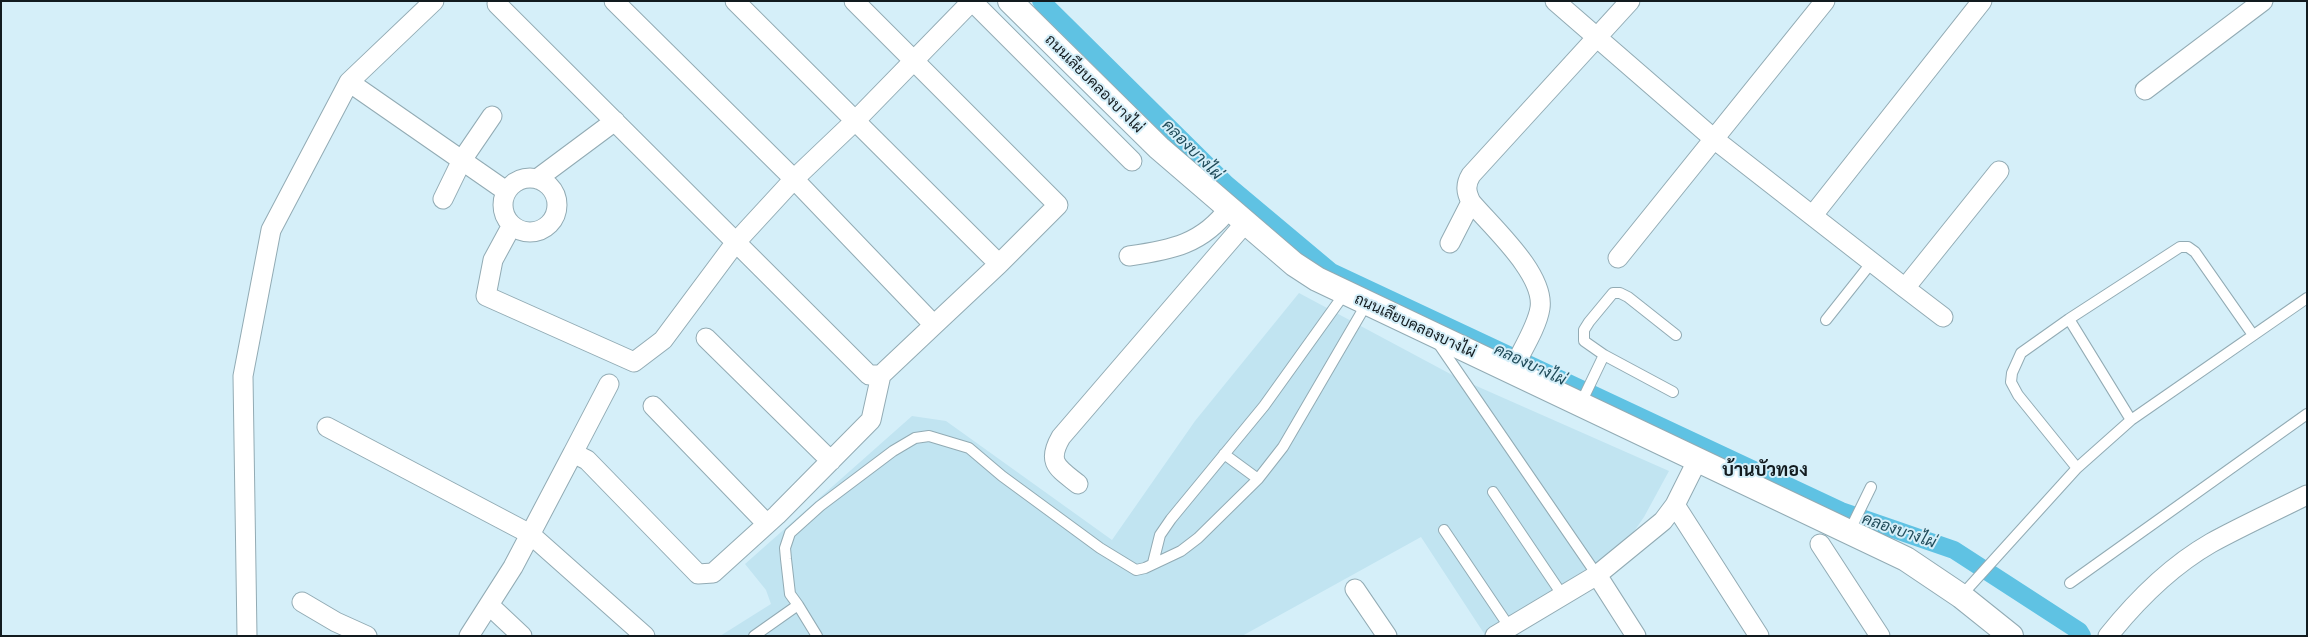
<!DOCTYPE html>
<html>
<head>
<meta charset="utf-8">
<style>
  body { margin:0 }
  #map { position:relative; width:2308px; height:637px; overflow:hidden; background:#d5eff9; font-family:Figtree,sans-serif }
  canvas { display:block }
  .frame { position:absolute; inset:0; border:2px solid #121b1f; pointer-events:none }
</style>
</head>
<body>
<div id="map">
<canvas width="2308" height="637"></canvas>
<div class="frame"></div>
</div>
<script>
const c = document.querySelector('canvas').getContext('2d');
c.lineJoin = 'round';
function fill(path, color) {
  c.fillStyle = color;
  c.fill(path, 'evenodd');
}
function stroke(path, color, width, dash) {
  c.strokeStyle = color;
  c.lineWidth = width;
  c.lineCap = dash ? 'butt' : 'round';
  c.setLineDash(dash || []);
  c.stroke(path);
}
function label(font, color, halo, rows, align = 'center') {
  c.font = font + ' Figtree,Sarabun,sans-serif';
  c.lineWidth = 4;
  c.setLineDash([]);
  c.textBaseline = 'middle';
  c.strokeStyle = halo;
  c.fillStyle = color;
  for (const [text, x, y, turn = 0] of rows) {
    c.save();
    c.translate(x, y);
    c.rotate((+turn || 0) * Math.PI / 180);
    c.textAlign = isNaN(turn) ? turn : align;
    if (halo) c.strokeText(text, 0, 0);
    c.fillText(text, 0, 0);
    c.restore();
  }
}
const built = new Path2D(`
  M1299,293L1456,377L1669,471L1644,517L1626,543L1485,635L1421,537L1242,636H720L771,604L766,590L745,564L912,416L946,421L1112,540L1195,421Z`);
const canal = new Path2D(`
  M1041,1L1226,184L1331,272L1841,511L1954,550L2079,631L2082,636`);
const service = new Path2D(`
  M2069,319L2131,420
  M1826,320L1872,262
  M1438,343L1597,575
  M1604,355L1673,392
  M1581,403L1604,355L1584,341V330L1589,322L1613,293H1620L1628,297L1676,335
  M1224,454L1258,479
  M2077,468L2018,395L2011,382L2012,373L2021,353L2069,319L2180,247H2188L2195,252L2253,335
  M1493,492L1563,596
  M1444,530L1510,628
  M1850,530L1871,487
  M1153,563L1160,535L1171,519L1264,406L1345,293
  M2070,583L2307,414
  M1961,596L2077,468L2131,420L2307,298
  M798,605L790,594L786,559L785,548L790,533L820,506L893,451L915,438L929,436L969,448L1002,476L1100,548L1136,570L1145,568L1181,551L1198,538L1258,479L1283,447L1367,303
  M754,636L798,605L817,636`);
const minor = new Path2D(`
  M614,1L794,179L934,325L999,264
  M735,1L999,264L1058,205L854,1
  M972,1L1132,161
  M1555,1L1714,139L1905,288L1999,171
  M497,4L869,375H881L934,325
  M349,82L506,191
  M2145,90L2263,1
  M503 205a27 27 0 1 1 54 0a27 27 0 1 1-54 0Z
  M537,179L615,121
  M443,199L462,160L492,116
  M1813,215L1982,1
  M512,225L493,260L486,296L634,362L663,340L736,242L794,179L856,120L972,1
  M1450,243L1471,202
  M1129,256C1171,250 1203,244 1229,208
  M1618,258L1825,1
  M1905,288L1943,317
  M706,338L831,461
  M1512,371C1520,353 1537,328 1540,308C1545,274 1492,227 1471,202C1466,192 1465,185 1471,175L1630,1
  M609,384L573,453L587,460L698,574L713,573L777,515L871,420L881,375
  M653,406L767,524
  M327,427L530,534L645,636
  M1078,484C1058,468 1046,463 1061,437L1246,222
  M1675,505L1759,636
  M1820,544L1880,636
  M1597,575L1636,636
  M1355,589L1387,636
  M302,602L336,622L367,636
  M489,605L522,636
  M247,636L243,376L271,230L349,82L434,1
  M469,636L513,567L573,453
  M1495,636L1597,575L1663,521L1675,505L1698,459
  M2108,636C2136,601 2171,566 2211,543C2242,526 2275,511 2307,495`);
const tertiary = new Path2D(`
  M1010,1L1159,148L1294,264L1317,279L1906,559L1961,596L2011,636`);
const streetNames = [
  ["ถนนเลียบคลองบางไผ่",1094,84,45],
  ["ถนนเลียบคลองบางไผ่",1415,326,25]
];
const waterNames = [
  ["คลองบางไผ่",1192,150,45],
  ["คลองบางไผ่",1530,365,25],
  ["คลองบางไผ่",1899,531,19]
];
const quarterNames = [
  ["บ้านบัวทอง",1765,471]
];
fill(built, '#c1e4f1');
stroke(canal, '#5fc2e3', 18);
stroke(service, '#92abb4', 12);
stroke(minor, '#92abb4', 21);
stroke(tertiary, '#92abb4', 26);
stroke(service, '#fff', 10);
stroke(minor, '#fff', 19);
stroke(tertiary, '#fff', 24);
label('15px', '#121b1f', '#d5eff9', streetNames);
label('italic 16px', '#214c5a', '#d5eff9', waterNames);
label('bold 18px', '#121b1f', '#d5eff9', quarterNames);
</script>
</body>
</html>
